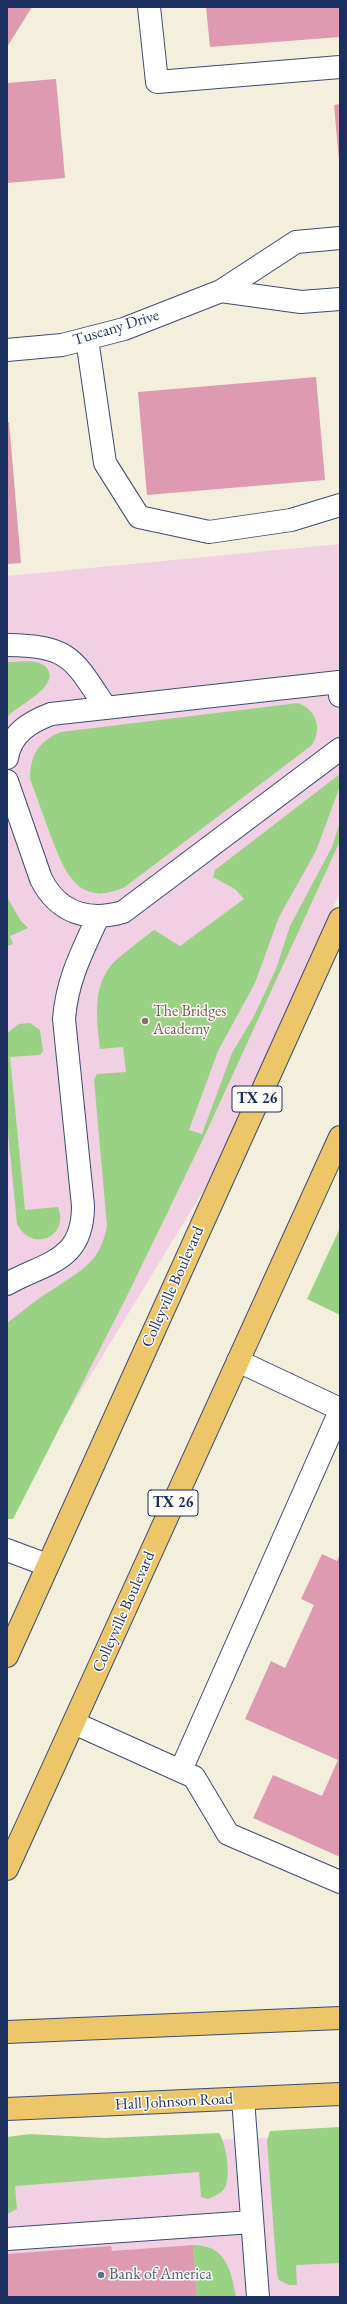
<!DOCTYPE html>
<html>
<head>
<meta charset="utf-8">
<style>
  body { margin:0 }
  #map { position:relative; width:347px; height:2304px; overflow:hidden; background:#f4efdc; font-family:"EB Garamond",serif }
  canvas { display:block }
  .frame { position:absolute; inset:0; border:8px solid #1b2f5e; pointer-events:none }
</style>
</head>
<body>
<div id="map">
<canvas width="347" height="2304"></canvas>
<div class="frame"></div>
</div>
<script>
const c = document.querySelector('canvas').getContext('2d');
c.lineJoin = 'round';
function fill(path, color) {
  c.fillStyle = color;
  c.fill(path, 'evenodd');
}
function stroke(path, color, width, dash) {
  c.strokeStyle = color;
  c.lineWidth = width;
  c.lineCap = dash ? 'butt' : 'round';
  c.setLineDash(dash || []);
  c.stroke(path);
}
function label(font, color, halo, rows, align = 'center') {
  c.font = font + ' "EB Garamond",serif';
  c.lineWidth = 3;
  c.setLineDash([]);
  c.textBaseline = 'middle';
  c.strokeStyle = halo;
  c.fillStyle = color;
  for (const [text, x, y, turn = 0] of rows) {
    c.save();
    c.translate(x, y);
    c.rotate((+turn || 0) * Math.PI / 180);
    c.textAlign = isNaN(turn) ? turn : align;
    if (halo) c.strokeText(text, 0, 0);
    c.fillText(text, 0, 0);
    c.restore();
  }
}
const built = new Path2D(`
  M340,544V892L228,1150L64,1419L7,1423V576Z
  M340,2130V2297H7V2151L13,2147L269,2138Z`);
const green = new Path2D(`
  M7,662C19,662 44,657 49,672C55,689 17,706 7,717Z
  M298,703C317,710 322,729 312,745L125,887C77,909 64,870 50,834C43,815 37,797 30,779C30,755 39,741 61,732Z
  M340,774V786L316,851L279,917L255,983L218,1051L189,1130L202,1134L232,1053L253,1018L276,969L290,926L332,847L340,822V841L205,1135L127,1296L13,1519H7V1323C23,1311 38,1298 55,1288C83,1269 100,1262 107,1226L94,1080L97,1074L126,1072L123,1047L100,1049C97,1020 91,985 115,961C127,950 141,940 154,930L180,946L244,899L235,889L213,877L215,870Z
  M7,897L21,921L28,928L10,936L13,944L7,946Z
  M30,1023L40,1030L43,1051L40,1055L10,1057L25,1210L58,1207C70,1236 32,1254 17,1224L7,1122V1033L19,1024Z
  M340,1228V1315L307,1299Z
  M340,2127V2263L296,2265L297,2285H289L279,2280L277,2274L267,2141L270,2131Z
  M219,2133C226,2144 232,2178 224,2189C221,2193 213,2197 208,2199L201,2197L199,2172L15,2186L17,2209L7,2214V2137L30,2134L105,2138Z
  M193,2245C226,2245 231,2270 236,2297H197Z`);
const building = new Path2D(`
  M7,7H32L7,47Z
  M206,7H340V37L210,47Z
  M56,79L65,178L7,183V83Z
  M340,104V161H339L334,105Z
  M316,377L325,480L147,495L138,392Z
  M7,422H9L21,563L7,564Z
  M322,1554L337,1561L340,1554V1857L253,1818L273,1775L322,1796L338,1760L245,1719L271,1661L285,1668L314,1605L301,1599Z
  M193,2245L197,2297H7V2254L111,2246L112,2251Z`);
const minor = new Path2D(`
  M149,7L157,82L340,67
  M221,291L301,302L340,299
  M87,339L105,463L139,517L209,532L291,520L340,505
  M7,350L62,345L124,329L221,291L296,242L340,238
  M7,645C70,646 73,658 106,708
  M7,758C11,733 30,722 51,714L339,682L340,696
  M7,781L41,879C58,913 88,922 123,912L340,749
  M7,1284C46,1262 83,1262 83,1206L64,1019C67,980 82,952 98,917
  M238,1361L340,1409
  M7,1550L47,1565
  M74,1723L194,1777L228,1834L340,1882
  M181,1770L340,1411
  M243,2099L258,2297
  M7,2239L252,2222`);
const major = new Path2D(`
  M7,1656L340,919
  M7,1869L340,1137
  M7,2032L340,2018
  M7,2109L340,2094`);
const markers = [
  [145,1021,4,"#8d6e63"],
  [101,2275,4,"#5c6f8a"]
];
const shields = [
  [257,1099,50],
  [173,1503,50]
];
const shieldNames = [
  ["TX 26",257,1099],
  ["TX 26",173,1503]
];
const streetNames = [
  ["Tuscany Drive",116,328,-17],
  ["Colleyville Boulevard",173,1287,-66],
  ["Colleyville Boulevard",124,1612,-66],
  ["Hall Johnson Road",174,2102,-3]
];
const educationNames = [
  ["The Bridges",153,1012],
  ["Academy",153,1030]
];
const serviceNames = [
  ["Bank of America",109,2275]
];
fill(built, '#f1d0e3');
fill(green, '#9ad285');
fill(building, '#dd9ab0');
stroke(minor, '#3c4c71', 24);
stroke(major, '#3c4c71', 24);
stroke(minor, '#fff', 22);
stroke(major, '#ecc669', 22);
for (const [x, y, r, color] of markers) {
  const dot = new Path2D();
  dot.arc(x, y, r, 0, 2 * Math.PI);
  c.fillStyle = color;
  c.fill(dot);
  stroke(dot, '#fdfcf7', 1.5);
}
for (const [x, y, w] of shields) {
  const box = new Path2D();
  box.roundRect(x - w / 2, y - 13, w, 26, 3);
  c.fillStyle = '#fdfcf7';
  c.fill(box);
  stroke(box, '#1b2f5e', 1);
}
label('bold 15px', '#1b2f5e', null, shieldNames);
label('16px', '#1b2f5e', '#fdfcf7', streetNames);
label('16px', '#785e54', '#fdfcf7', educationNames, 'left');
label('16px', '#4e5e75', '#fdfcf7', serviceNames, 'left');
</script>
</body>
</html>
